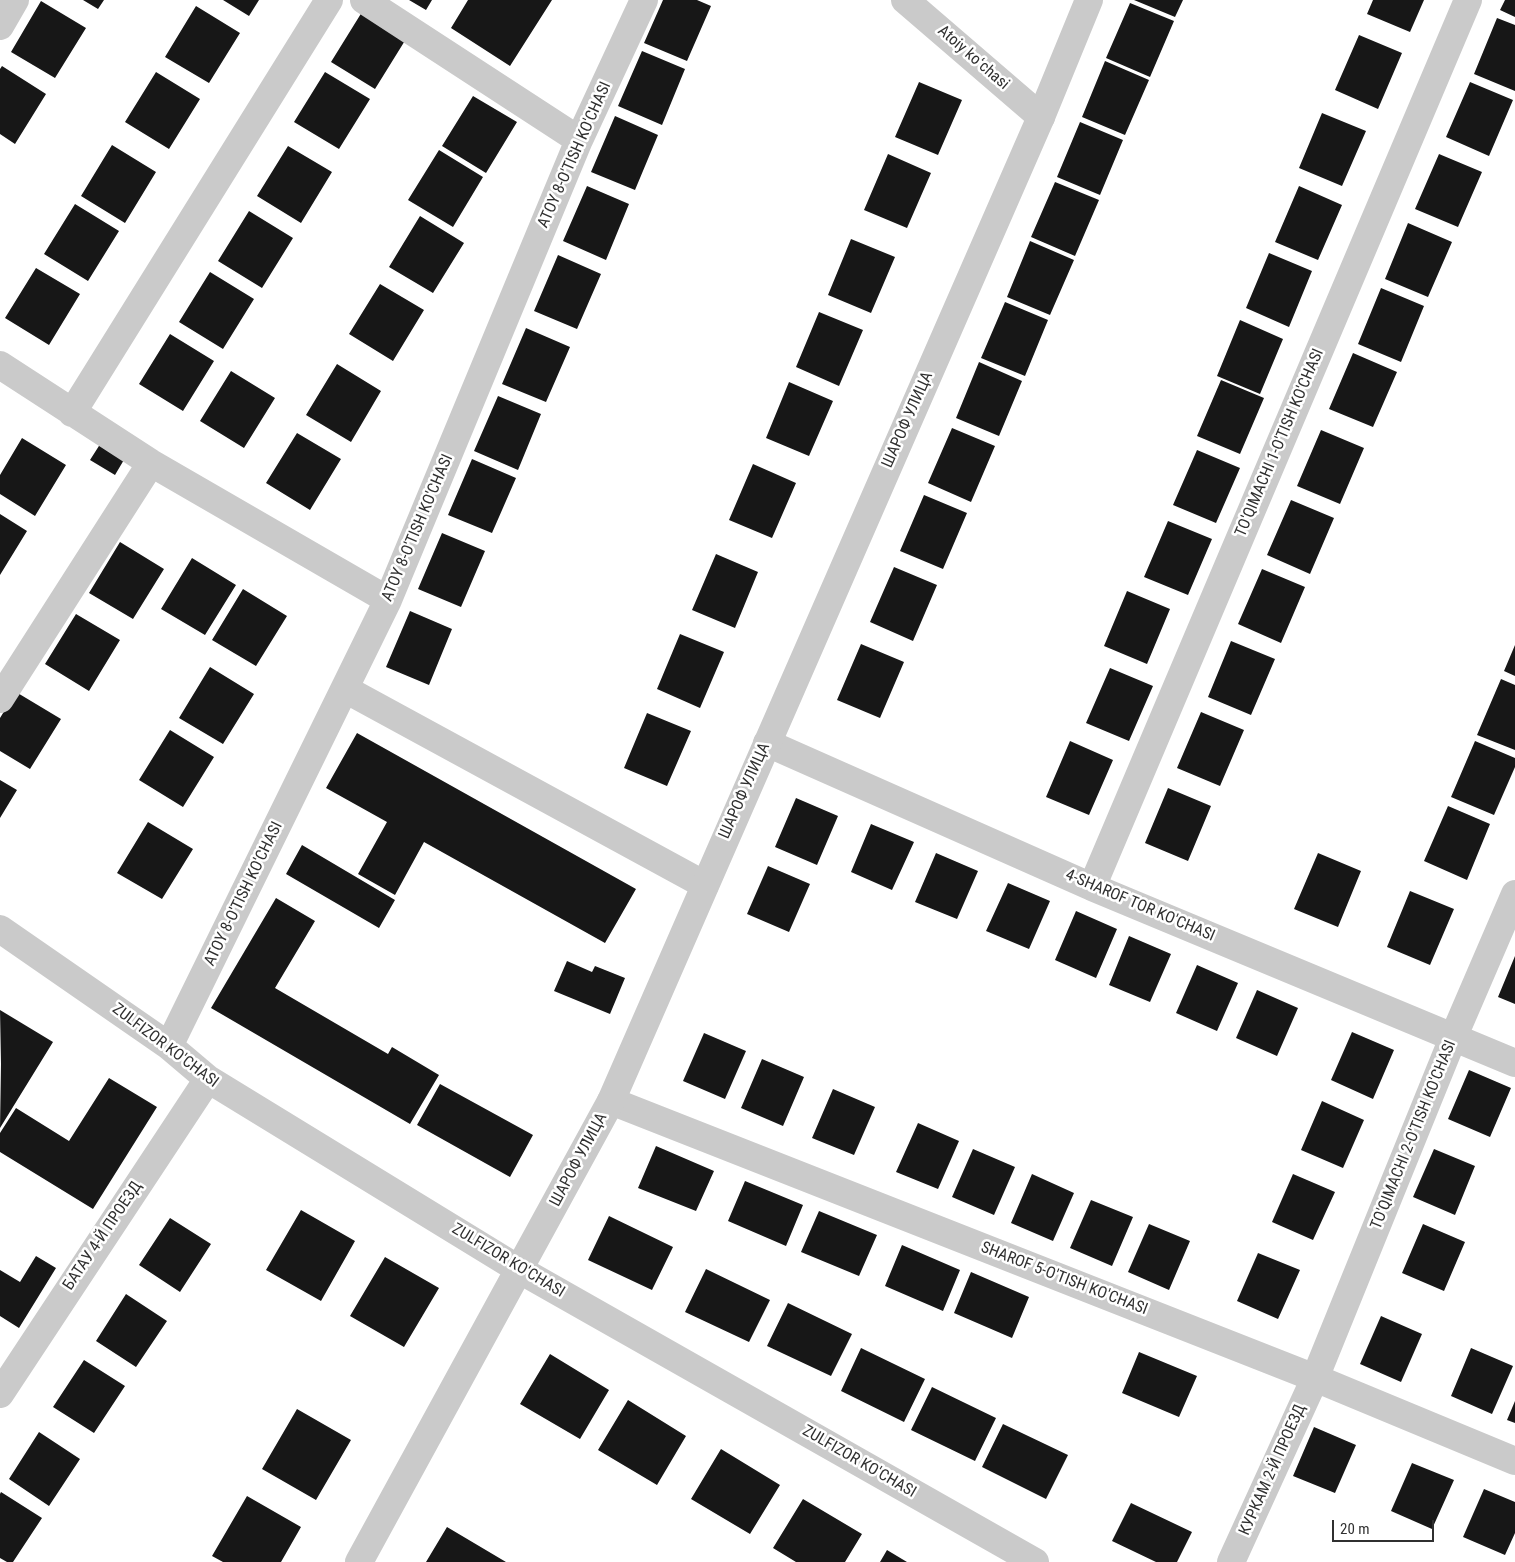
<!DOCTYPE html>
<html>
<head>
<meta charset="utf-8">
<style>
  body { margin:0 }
  #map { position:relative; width:1515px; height:1562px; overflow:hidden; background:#fff; font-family:"Roboto Condensed",sans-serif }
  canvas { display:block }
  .scale { position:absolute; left:1332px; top:1520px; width:102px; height:22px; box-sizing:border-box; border:2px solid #303030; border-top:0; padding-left:6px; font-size:15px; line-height:18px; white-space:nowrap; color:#303030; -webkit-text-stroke:4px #fff; paint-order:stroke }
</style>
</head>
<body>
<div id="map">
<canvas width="1515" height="1562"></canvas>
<div class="scale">20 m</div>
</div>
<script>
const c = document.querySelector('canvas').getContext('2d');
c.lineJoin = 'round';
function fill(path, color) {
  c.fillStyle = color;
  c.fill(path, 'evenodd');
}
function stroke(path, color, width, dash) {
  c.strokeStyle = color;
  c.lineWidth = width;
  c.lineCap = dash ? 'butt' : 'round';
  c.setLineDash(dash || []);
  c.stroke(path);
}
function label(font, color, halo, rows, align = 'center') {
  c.font = font + ' "Roboto Condensed",sans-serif';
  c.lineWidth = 5;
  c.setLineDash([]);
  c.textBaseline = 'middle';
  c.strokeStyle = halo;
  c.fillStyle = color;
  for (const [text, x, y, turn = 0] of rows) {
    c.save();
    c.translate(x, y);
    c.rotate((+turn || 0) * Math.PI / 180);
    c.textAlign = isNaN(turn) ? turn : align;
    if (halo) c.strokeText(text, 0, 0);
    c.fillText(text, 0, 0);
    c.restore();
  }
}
const building = new Path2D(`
  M83,0H104L98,9Z
  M223,0H259L249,16Z
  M409,0H432L426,10Z
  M468,0H552L510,66L451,28Z
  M663,0H697L711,6L687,61L644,43Z
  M1134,0H1183L1175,17Z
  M1373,0H1424L1410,32L1367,14Z
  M1505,0H1515V17L1500,10Z
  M41,1L86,28L55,78L11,52Z
  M1130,3L1174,21L1150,77L1106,58Z
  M196,6L240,33L209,83L165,57Z
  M362,12L406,39L375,89L331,62Z
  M1497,18L1515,25V91L1474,74Z
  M1359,35L1402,53L1378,109L1335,90Z
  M642,51L685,69L662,125L618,106Z
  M1105,61L1149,80L1125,135L1082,117Z
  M2,66L46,94L15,144L0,134V69Z
  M156,72L200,99L169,149L125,122Z
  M325,72L370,99L339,149L294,122Z
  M919,82L962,100L938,155L895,137Z
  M1470,82L1513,100L1489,156L1446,137Z
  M473,96L517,122L486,173L442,146Z
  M1322,113L1366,131L1342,186L1299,168Z
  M615,116L658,135L635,190L591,172Z
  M1080,122L1123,140L1100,195L1057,177Z
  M112,145L156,172L125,223L81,196Z
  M288,146L332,172L301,223L257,196Z
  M439,150L483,177L453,227L408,200Z
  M888,154L931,173L907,228L864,210Z
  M1439,154L1482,172L1458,227L1415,209Z
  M1055,182L1099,200L1075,256L1031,237Z
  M587,186L629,204L606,260L563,241Z
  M1299,186L1342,205L1318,260L1275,242Z
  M75,204L119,231L88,281L44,254Z
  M249,211L293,238L262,288L218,261Z
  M420,216L464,243L433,293L389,267Z
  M1408,223L1452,242L1428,297L1385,279Z
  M851,239L895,257L871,313L828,295Z
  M1030,241L1074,260L1050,315L1007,297Z
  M1269,253L1312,271L1289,327L1246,308Z
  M558,255L601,274L577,329L534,311Z
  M36,268L80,294L49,345L5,318Z
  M210,272L254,299L223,349L179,322Z
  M380,284L424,310L393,361L349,334Z
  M1381,288L1424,306L1401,362L1358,344Z
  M1005,302L1048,320L1025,376L981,358Z
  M819,312L863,330L839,386L796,367Z
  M1240,320L1283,339L1260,394L1217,376Z
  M526,328L570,347L546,402L502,384Z
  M170,334L214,361L183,411L139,384Z
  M1353,353L1397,372L1373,427L1329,409Z
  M979,362L1022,381L999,436L956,418Z
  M337,364L381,391L351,442L306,415Z
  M231,371L275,398L244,448L200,421Z
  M1221,380L1264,398L1240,454L1197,436Z
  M789,382L833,401L809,456L766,438Z
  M498,396L541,414L518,470L474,451Z
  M952,428L995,446L971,502L928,483Z
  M1321,430L1364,448L1340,504L1297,486Z
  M297,433L341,459L310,510L266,483Z
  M22,438L66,465L35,516L0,494V475Z
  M104,438L128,453L115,475L90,460Z
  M1197,450L1240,468L1216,523L1173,505Z
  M472,459L516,478L492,533L448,515Z
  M753,464L796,483L772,538L729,520Z
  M924,495L967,513L943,569L900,551Z
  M1291,500L1334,518L1310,574L1267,555Z
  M0,514L27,531L0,575Z
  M1168,521L1212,539L1188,595L1144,577Z
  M442,533L485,551L461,607L418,589Z
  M120,542L164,569L133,619L89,593Z
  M716,554L758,572L735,628L692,610Z
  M192,558L236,585L205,635L161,609Z
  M894,567L937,585L913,641L870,622Z
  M1262,569L1305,587L1281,643L1238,624Z
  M243,589L287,616L256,666L212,640Z
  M1127,591L1170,609L1147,664L1104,646Z
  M410,611L452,629L429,685L386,667Z
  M76,614L120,640L89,691L45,664Z
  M680,634L724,652L700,708L657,689Z
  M1231,641L1275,659L1251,715L1208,697Z
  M861,644L904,662L880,718L837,700Z
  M1515,645V676L1504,671Z
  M210,667L254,694L223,744L179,718Z
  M1110,668L1153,686L1129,741L1086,723Z
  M1501,679L1515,685V750L1477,735Z
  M16,692L61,719L30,769L0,751V718Z
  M1201,712L1244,730L1220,786L1177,768Z
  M647,713L691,731L667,786L624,768Z
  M170,730L214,757L183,807L139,780Z
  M357,733L636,889L605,943L424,842L395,895L358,874L387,822L326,788Z
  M1070,741L1113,760L1089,815L1046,797Z
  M1475,741L1515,758V767L1494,815L1451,797Z
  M0,780L17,790L0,818Z
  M1168,788L1211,806L1188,861L1145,843Z
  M796,798L838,816L817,865L775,847Z
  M1448,806L1490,824L1467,880L1424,861Z
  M148,822L193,849L162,899L117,873Z
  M871,824L914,842L892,890L851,872Z
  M302,845L395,900L379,928L286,874Z
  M936,853L978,871L957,919L915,902Z
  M1318,853L1361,871L1338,927L1294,909Z
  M768,866L810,884L789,932L747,914Z
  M1008,883L1050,901L1029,949L986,931Z
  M1410,891L1454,909L1430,965L1387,947Z
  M276,898L315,921L275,988L388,1054L392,1047L439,1075L410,1124L211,1008Z
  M1076,911L1117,929L1096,978L1055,960Z
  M1129,936L1171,954L1150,1002L1109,985Z
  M1515,956V1004L1498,997Z
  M567,961L592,972L595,966L625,978L610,1014L554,991Z
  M1197,965L1238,983L1217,1031L1176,1013Z
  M1257,990L1298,1008L1277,1056L1236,1038Z
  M0,1010L53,1042L0,1128L1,1064Z
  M1352,1032L1394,1050L1373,1099L1331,1080Z
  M704,1033L746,1051L725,1099L683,1081Z
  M762,1059L804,1077L783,1126L741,1108Z
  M1469,1070L1511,1088L1490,1137L1448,1119Z
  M109,1078L157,1107L93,1209L0,1152V1133L16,1108L69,1141Z
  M440,1084L533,1135L510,1177L417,1125Z
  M833,1089L875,1107L854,1155L812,1138Z
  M1322,1101L1364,1120L1343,1168L1301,1150Z
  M918,1123L959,1141L938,1189L896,1172Z
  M656,1146L714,1171L696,1211L638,1188Z
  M973,1149L1015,1167L994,1215L952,1197Z
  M1434,1149L1475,1166L1455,1215L1413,1197Z
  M1032,1174L1074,1193L1053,1241L1011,1223Z
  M1293,1174L1335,1192L1313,1240L1272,1222Z
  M745,1181L803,1205L786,1246L728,1221Z
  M1091,1200L1133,1217L1112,1266L1070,1248Z
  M301,1210L355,1241L321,1301L266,1270Z
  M819,1211L877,1235L859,1276L801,1252Z
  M609,1216L673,1247L652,1290L588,1260Z
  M170,1218L211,1244L180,1292L139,1265Z
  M1149,1224L1190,1241L1169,1290L1128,1272Z
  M1423,1224L1465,1242L1444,1291L1402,1273Z
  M902,1245L960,1270L943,1311L885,1286Z
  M1258,1253L1300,1270L1278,1319L1237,1301Z
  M36,1256L56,1268L19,1328L0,1316V1270L20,1282Z
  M385,1257L439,1288L404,1347L350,1316Z
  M706,1269L770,1300L749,1342L685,1312Z
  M971,1272L1029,1297L1012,1338L954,1313Z
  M126,1294L167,1321L136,1367L96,1341Z
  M788,1303L852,1334L831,1376L767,1346Z
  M1381,1316L1422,1334L1401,1382L1360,1364Z
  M861,1348L925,1379L904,1422L841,1391Z
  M1471,1348L1513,1366L1492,1414L1451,1396Z
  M1139,1352L1197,1376L1179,1417L1122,1393Z
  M550,1354L609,1390L580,1439L520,1404Z
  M84,1360L125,1386L94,1433L53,1407Z
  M932,1387L996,1418L975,1461L911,1430Z
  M628,1400L686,1436L657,1485L598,1450Z
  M1515,1401V1423L1507,1420Z
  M297,1409L351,1440L316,1500L262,1469Z
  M1003,1424L1068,1455L1046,1499L982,1467Z
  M1314,1427L1356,1445L1335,1493L1293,1476Z
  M39,1432L80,1459L49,1506L9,1479Z
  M721,1449L780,1485L750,1534L691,1499Z
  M1412,1463L1454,1480L1432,1529L1391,1511Z
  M1484,1489L1515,1502V1533L1505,1555L1463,1537Z
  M1,1492L42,1518L13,1562H7L0,1558V1494Z
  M247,1496L301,1527L281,1562H223L212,1556Z
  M803,1499L862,1534L845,1562H796L773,1548Z
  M1131,1503L1192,1532L1177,1562H1156L1112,1541Z
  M447,1527L506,1562H426Z
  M887,1550L907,1562H880Z`);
const minor = new Path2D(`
  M364,0L579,140
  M905,0L1041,117
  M0,26L15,0
  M0,365L151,463L388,600
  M72,413L329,0
  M345,689L705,885
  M0,699L151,463
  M767,743L1092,887L1515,1063
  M1092,887L1468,0
  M0,929L169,1046L208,1079L520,1270L1035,1562
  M169,1046L388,600L579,140L644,0
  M611,1101L1315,1378L1515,1461
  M0,1394L208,1079
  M1231,1562L1315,1378L1453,1038L1515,894`);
const tertiary = new Path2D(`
  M359,1562L611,1101L1041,117L1089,0`);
const streetNames = [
  ["Atoiy koʻchasi",973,58,41],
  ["ATOY 8-O'TISH KO'CHASI",575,155,-66],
  ["ШАРОФ УЛИЦА",908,420,-66],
  ["TO'QIMACHI 1-O'TISH KO'CHASI",1280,443,-67],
  ["ATOY 8-O'TISH KO'CHASI",418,528,-67],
  ["ШАРОФ УЛИЦА",745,791,-66],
  ["ATOY 8-O'TISH KO'CHASI",244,894,-64],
  ["4-SHAROF TOR KO'CHASI",1140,906,23],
  ["ZULFIZOR KO'CHASI",165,1046,37],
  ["TO'QIMACHI 2-O'TISH KO'CHASI",1414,1135,-68],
  ["ШАРОФ УЛИЦА",579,1160,-62],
  ["БАТАУ 4-Й ПРОЕЗД",103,1236,-56],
  ["ZULFIZOR KO'CHASI",508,1261,31],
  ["SHAROF 5-O'TISH KO'CHASI",1064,1279,21],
  ["ZULFIZOR KO'CHASI",859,1462,30],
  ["КУРКАМ 2-Й ПРОЕЗД",1273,1470,-66]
];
fill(building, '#171717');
stroke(minor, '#cacaca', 28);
stroke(tertiary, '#cacaca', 28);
label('16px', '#303030', '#fff', streetNames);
</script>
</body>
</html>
